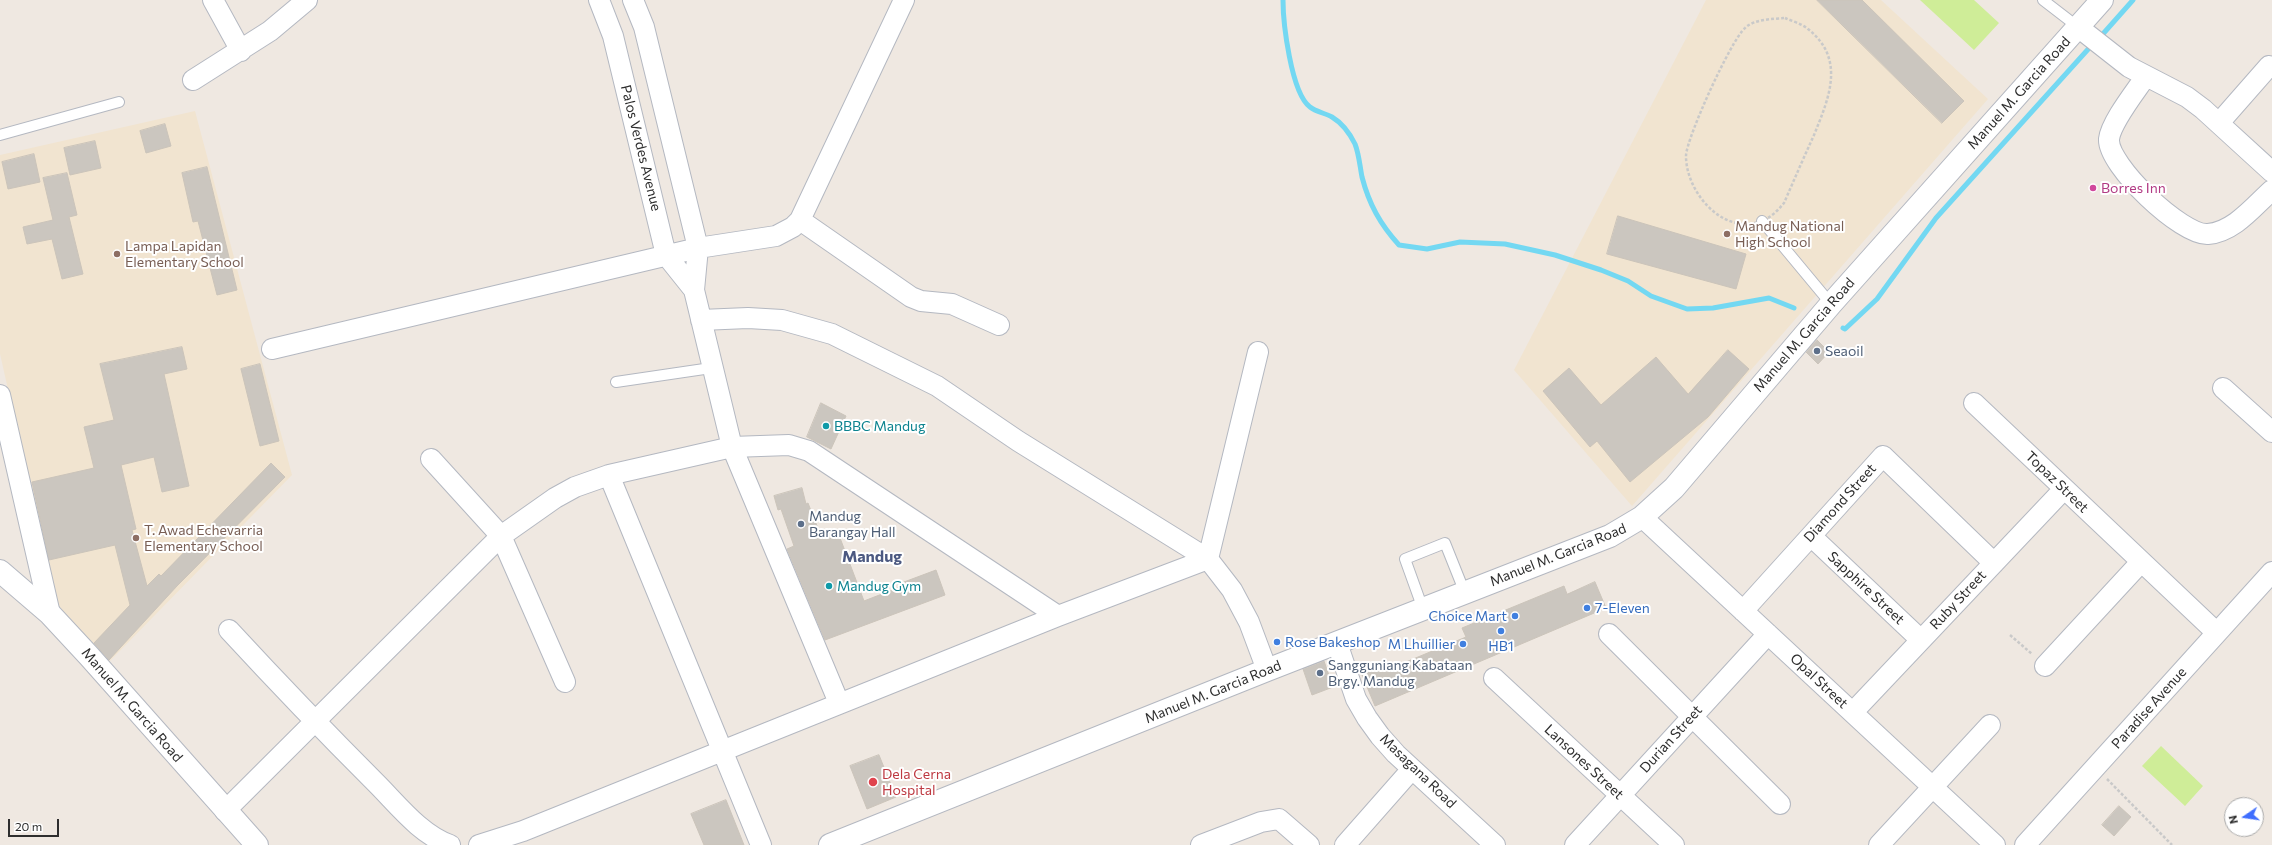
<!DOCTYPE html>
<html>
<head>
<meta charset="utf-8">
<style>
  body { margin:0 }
  #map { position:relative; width:2272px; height:845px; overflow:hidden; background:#efe8e1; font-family:Commissioner,sans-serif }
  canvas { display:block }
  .north { position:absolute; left:2224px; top:797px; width:40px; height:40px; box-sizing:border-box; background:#fff; border:1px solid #ababab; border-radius:50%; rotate:257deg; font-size:11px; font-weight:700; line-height:16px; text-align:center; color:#2e2e2e }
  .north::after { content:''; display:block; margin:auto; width:14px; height:18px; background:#3f6efe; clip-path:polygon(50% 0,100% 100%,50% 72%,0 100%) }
  .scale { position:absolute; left:8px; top:819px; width:51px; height:18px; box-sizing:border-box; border:2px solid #2e2e2e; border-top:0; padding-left:5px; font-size:12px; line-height:14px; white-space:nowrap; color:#2e2e2e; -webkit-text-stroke:3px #fff; paint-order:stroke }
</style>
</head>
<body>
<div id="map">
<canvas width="2272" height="845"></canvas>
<div class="north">N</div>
<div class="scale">20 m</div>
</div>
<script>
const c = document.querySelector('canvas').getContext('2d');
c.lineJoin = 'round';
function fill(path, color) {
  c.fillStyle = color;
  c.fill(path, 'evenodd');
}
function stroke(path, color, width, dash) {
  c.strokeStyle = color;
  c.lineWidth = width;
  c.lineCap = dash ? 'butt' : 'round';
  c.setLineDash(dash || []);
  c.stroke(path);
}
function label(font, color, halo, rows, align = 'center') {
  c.font = font + ' Commissioner,sans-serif';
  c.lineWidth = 4;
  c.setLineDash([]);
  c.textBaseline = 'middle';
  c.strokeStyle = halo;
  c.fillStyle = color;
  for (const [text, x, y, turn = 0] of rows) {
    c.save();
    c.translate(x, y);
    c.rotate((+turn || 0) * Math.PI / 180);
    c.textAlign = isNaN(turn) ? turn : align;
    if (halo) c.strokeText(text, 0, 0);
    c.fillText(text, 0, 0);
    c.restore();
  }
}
const education = new Path2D(`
  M1706,0H1881L1988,99L1632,506L1514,370Z
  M195,111L292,475L109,662L69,621L56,601L0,354V155Z`);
const pitch = new Path2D(`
  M1920,0H1974L1999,23L1974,50Z
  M2161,746L2203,786L2185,806L2142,766Z`);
const stream = new Path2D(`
  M1283,0C1283,22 1291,93 1310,107C1316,112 1325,113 1332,117C1342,123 1350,134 1355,144C1359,154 1360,167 1362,177C1369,204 1380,224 1399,245L1427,249L1460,242L1505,244L1555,255L1601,270L1628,281L1651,296L1687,309L1713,308L1769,298L1794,308
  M2102,35L2133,0
  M1843,328L1845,329L1877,299L1936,218L2091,46`);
const building = new Path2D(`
  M1817,0H1862L1964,101L1942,123Z
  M165,124L171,146L146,153L140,131Z
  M95,141L101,168L70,175L64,148Z
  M34,154L40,182L8,189L2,162Z
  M207,167L237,290L217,295L198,221L193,222L182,173Z
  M67,173L77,215L69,217L83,274L62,279L52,239L27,244L23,227L53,220L43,178Z
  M1618,216L1746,254L1736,289L1607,254Z
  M1817,340L1829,352L1818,364L1806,352Z
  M182,347L187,369L164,374L189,486L162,492L154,457L121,465L136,529L132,530L147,586L159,574L161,576L271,463L285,477L177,586L109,660L94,643L130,605L115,545L49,560L32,482L94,468L84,427L114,420L100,364Z
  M1728,350L1749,369L1708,417L1630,482L1597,441L1590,447L1543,391L1569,368L1601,405L1656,357L1688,394Z
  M260,364L279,441L260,446L241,369Z
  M821,403L846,416L831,449L807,437Z
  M802,488L806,504L808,503L821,536L837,530L864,601L905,585L904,582L936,570L945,595L825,640L787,549L794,546L781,509L778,510L774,496Z
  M1595,582L1606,608L1375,706L1360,670L1378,663L1382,672L1466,637L1462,628L1564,586L1567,594Z
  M1324,661L1333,687L1312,695L1303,669Z
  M879,755L896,797L867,809L850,766Z
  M726,800L744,845H704L691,814Z
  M2119,806L2131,817L2114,836L2102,825Z`);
const path = new Path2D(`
  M1785,18C1792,21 1802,24 1808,29C1846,59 1829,98 1814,135C1804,157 1794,180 1784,203C1778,210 1771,218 1761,221C1723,236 1686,192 1686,156C1686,139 1731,40 1745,28C1754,19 1773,19 1785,18Z
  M2010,635L2032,654
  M2107,779L2172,845`);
const service = new Path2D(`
  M2043,0L2078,27
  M0,135L119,102
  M1762,221L1831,304
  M616,382L711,368
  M1423,609L1405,559L1445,543L1465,593`);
const minor = new Path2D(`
  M213,0L241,51
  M599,0L613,36L666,255L694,290
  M633,0L644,27L698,248L694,290L732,447L839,703
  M2078,27L2129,67L2187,97L2203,109L2272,172
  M2146,76C2136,91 2111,122 2109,139C2107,165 2182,236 2208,234C2234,232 2254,206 2272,190
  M193,80L270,31L307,0
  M2219,123L2269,66
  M800,220L911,297L921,301L952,304L999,325
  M701,320L748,318L782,320L832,334L937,386L1018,441L1208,559L1232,590L1249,622L1267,670
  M272,349L698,248L776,236L793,227L800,220L904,0
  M2223,388L2272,432
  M0,395L50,614
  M1974,403L2217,633
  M431,459L501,536L565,682
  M609,475L761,845
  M1642,517L1995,845
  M1811,536L1921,640
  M1208,559L1258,352
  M1743,611L1883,456L1994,563
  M229,630C277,682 326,733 376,783C398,805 420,834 450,845
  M1609,634L1780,804
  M1337,643L1356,699L1367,718L1380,736L1396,754L1495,845
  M2045,666L2141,562
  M1494,678L1674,845
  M1853,712L2064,489
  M225,811L501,536L555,498L575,487L609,475L732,447L789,445L809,451L1058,616
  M479,845L523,831L1058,616L1208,559
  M1201,845L1261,822L1279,819L1309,845
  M1345,845L1412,769
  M1575,845L1768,634
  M1879,845L1990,725
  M2025,845L2272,572`);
const secondary = new Path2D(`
  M0,571L50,614L89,656L257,845
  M830,845L1267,670L1610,536L1642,517L1674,488L1831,304L2102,0`);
const markers = [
  [2093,188,4,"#d1479c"],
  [1727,234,4,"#8d6e63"],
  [117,254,4,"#8d6e63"],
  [1817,351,4,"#5c6f8a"],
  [826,426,4,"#0f9aa8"],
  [801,524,4,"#5c6f8a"],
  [136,538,4,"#8d6e63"],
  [829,586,4,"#0f9aa8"],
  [1587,608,4,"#3f7fe0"],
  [1515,616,4,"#3f7fe0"],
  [1501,631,4,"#3f7fe0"],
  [1277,642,4,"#3f7fe0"],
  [1463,644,4,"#3f7fe0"],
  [1320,673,4,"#5c6f8a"],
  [873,782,5,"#e0444e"]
];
const streetNames = [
  ["Manuel M. Garcia Road",2019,93,-48],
  ["Palos Verdes Avenue",641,148,76],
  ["Manuel M. Garcia Road",1804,335,-49],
  ["Topaz Street",2057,482,44],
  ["Diamond Street",1840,503,-48],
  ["Manuel M. Garcia Road",1558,555,-22],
  ["Sapphire Street",1866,588,43],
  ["Ruby Street",1958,600,-47],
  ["Opal Street",1819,681,43],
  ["Manuel M. Garcia Road",1213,692,-22],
  ["Manuel M. Garcia Road",132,705,49],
  ["Paradise Avenue",2149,708,-48],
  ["Durian Street",1671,739,-48],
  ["Lansones Street",1584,762,43],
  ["Masagana Road",1418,771,44]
];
const hotelNames = [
  ["Borres Inn",2101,188]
];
const educationNames = [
  ["Mandug National",1735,226],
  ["High School",1735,242],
  ["Lampa Lapidan",125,246],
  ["Elementary School",125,262],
  ["T. Awad Echevarria",144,530],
  ["Elementary School",144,546]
];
const serviceNames = [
  ["Seaoil",1825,351],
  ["Mandug",809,516],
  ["Barangay Hall",809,532],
  ["Sangguniang Kabataan",1328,665],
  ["Brgy. Mandug",1328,681]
];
const cultureNames = [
  ["BBBC Mandug",834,426],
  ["Mandug Gym",837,586]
];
const shopNames = [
  ["7-Eleven",1595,608],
  ["Choice Mart",1507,616,"right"],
  ["Rose Bakeshop",1285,642],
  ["M Lhuillier",1455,644,"right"],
  ["HB1",1501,646,"center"]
];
const healthNames = [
  ["Dela Cerna",882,774],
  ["Hospital",882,790]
];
const quarterNames = [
  ["Mandug",872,557]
];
fill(education, '#f1e4d0');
fill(pitch, '#cfed98');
stroke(stream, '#73d8f2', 5);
fill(building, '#cbc6bf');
stroke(building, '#cbc4ba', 1);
stroke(service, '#b4b8c1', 12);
stroke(minor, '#b4b8c1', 22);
stroke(secondary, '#b4b8c1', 24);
stroke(path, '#c9c9c9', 2.5, [3, 2]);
stroke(service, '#fff', 10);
stroke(minor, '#fff', 20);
stroke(secondary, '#fff', 22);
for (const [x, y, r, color] of markers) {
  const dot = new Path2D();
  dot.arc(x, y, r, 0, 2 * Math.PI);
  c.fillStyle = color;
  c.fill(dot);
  stroke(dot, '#fff', 1.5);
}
label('14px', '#2e2e2e', '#fff', streetNames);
label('14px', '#b23c85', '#fff', hotelNames, 'left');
label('14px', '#785e54', '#fff', educationNames, 'left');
label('14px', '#4e5e75', '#fff', serviceNames, 'left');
label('14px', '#0d838f', '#fff', cultureNames, 'left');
label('14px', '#366cbe', '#fff', shopNames, 'left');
label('14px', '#be3a42', '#fff', healthNames, 'left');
label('bold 16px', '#4c5981', '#fff', quarterNames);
</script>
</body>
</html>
